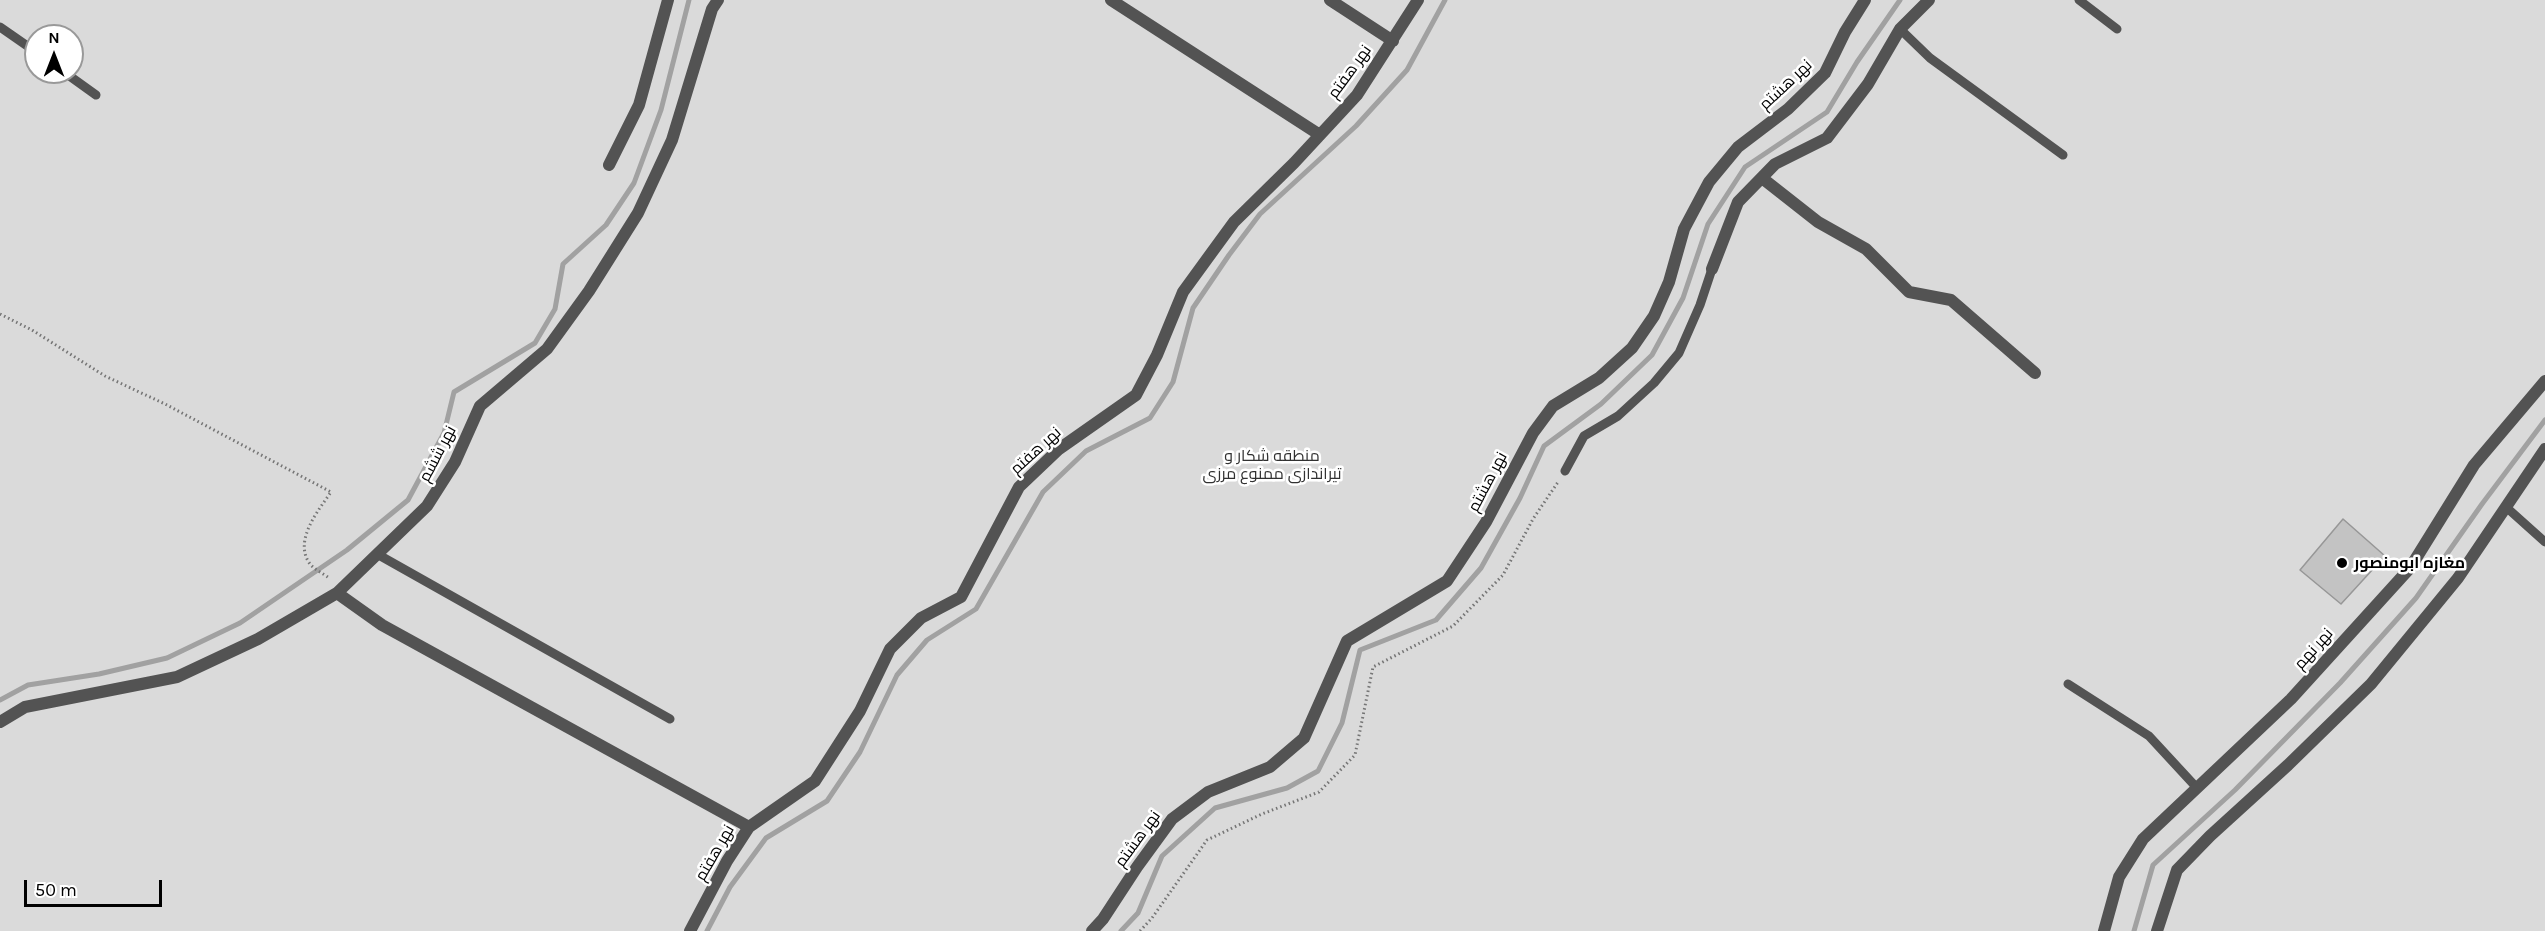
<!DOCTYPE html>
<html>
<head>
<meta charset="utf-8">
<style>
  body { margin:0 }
  #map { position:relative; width:2545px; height:931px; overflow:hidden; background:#fff; font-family:Karla,sans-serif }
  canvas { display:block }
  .north { position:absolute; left:24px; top:24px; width:60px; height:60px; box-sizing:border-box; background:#fff; border:2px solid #999; border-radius:50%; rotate:0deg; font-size:16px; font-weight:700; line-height:24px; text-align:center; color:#000 }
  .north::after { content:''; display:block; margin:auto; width:21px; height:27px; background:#000; clip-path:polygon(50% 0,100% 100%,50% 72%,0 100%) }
  .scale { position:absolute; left:24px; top:880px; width:138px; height:27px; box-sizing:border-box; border:3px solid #000; border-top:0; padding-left:8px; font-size:18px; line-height:21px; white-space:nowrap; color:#000; -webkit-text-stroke:4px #fff; paint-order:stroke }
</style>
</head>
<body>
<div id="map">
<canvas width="2545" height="931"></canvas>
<div class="north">N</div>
<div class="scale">50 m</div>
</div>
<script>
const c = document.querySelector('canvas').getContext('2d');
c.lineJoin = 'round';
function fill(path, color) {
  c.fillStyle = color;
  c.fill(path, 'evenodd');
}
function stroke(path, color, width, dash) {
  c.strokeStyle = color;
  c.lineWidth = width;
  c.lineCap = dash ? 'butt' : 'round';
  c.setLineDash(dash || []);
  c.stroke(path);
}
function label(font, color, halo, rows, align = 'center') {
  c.font = font + ' Karla,Cairo,sans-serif';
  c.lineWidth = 5;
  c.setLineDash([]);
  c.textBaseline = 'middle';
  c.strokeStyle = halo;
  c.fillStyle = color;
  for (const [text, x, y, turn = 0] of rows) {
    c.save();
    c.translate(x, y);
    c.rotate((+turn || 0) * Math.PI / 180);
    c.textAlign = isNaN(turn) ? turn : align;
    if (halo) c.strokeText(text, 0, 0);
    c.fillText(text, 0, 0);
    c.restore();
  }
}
const green = new Path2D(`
  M0,0H2545V931H0ZM36,36H72V72H36Z`);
const stream = new Path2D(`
  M0,700L28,685L99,674L167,658L240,623L347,550L408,500L444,433L454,392L535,343L555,309L563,264L606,225L634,183L661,110L689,0
  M707,931L730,887L766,838L827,801L860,752L897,675L927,640L976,609L1043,492L1086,451L1150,418L1173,382L1193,308L1229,255L1260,214L1356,126L1407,70L1445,0
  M1121,931L1138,913L1162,856L1215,808L1287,788L1318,771L1342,723L1360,650L1436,620L1481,568L1520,498L1544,446L1601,404L1652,355L1683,298L1708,224L1745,167L1827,112L1857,62L1900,0
  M2134,931L2153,865L2235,790L2340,683L2416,598L2482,504L2545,420`);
const building = new Path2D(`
  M2343,519L2385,556L2341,604L2300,570Z`);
const path = new Path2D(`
  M0,314L32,330L105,376L165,404L331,492C318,511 293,541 310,564C315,570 324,574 329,578
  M1140,931L1152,918L1207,840L1262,814L1319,792L1355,755L1373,667L1453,626L1503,575L1533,519L1558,482`);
const service = new Path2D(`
  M2079,0L2117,29
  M0,27L36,52
  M1900,29L1930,58L2063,155
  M64,72L96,95
  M1565,471L1584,436L1618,416L1654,383L1679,353L1700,305L1712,269
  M2506,507L2545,542
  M377,554L670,719
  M2068,684L2149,736L2197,788`);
const minor = new Path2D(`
  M1111,0L1320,135
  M1330,0L1393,41
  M609,165L639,105L668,0
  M1762,178L1818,222L1866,249L1909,292L1951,300L2035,373
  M1712,269L1738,202L1775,164L1827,138L1868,84L1900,29L1929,0
  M337,593L382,625L749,827
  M0,722L25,707L177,677L258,639L337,593L427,506L455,462L480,406L547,349L589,291L638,213L672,140L712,9L718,0
  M690,931L727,861L749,827L815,781L860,711L890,649L921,618L961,597L1019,487L1059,449L1136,395L1157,355L1183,292L1207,259L1234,222L1294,163L1357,95L1418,0
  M1092,931L1103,919L1137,867L1172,819L1208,792L1270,767L1304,738L1347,641L1447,581L1486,522L1533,433L1553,406L1599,378L1632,348L1654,316L1669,282L1684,229L1709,182L1738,147L1788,109L1825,73L1845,32L1865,0
  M2104,931L2119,877L2143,839L2291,699L2410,568L2474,465L2545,381
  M2157,931L2177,870L2210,836L2288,765L2371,684L2458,578L2545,449`);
const markers = [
  [2342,563,6,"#000"]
];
const streetNames = [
  ["نهر هفتم",1350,72,-54],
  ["نهر هشتم",1786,85,-43],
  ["نهر هفتم",1036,451,-42],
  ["نهر ششم",438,454,-62],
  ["نهر هشتم",1488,482,-62],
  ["نهر نهم",2314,649,-48],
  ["نهر هشتم",1138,839,-54],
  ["نهر هفتم",715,853,-60]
];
const parkNames = [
  ["منطقه شکار و",1272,456],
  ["تیراندازی ممنوع مرزی",1272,474]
];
const poiNames = [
  ["مغازه ابومنصور",2354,563]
];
fill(green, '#dadada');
stroke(stream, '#a1a1a1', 5);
fill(building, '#c3c3c3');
stroke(building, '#979797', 1.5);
stroke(path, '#757575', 3, [1.5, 3]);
stroke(service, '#535353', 9);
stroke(minor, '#535353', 12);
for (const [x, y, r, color] of markers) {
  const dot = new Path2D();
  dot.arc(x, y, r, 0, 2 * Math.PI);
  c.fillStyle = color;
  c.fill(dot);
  stroke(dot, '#fff', 2);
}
label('16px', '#000', '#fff', streetNames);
label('16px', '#313131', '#fff', parkNames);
label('bold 16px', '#000', '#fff', poiNames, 'left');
</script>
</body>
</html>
